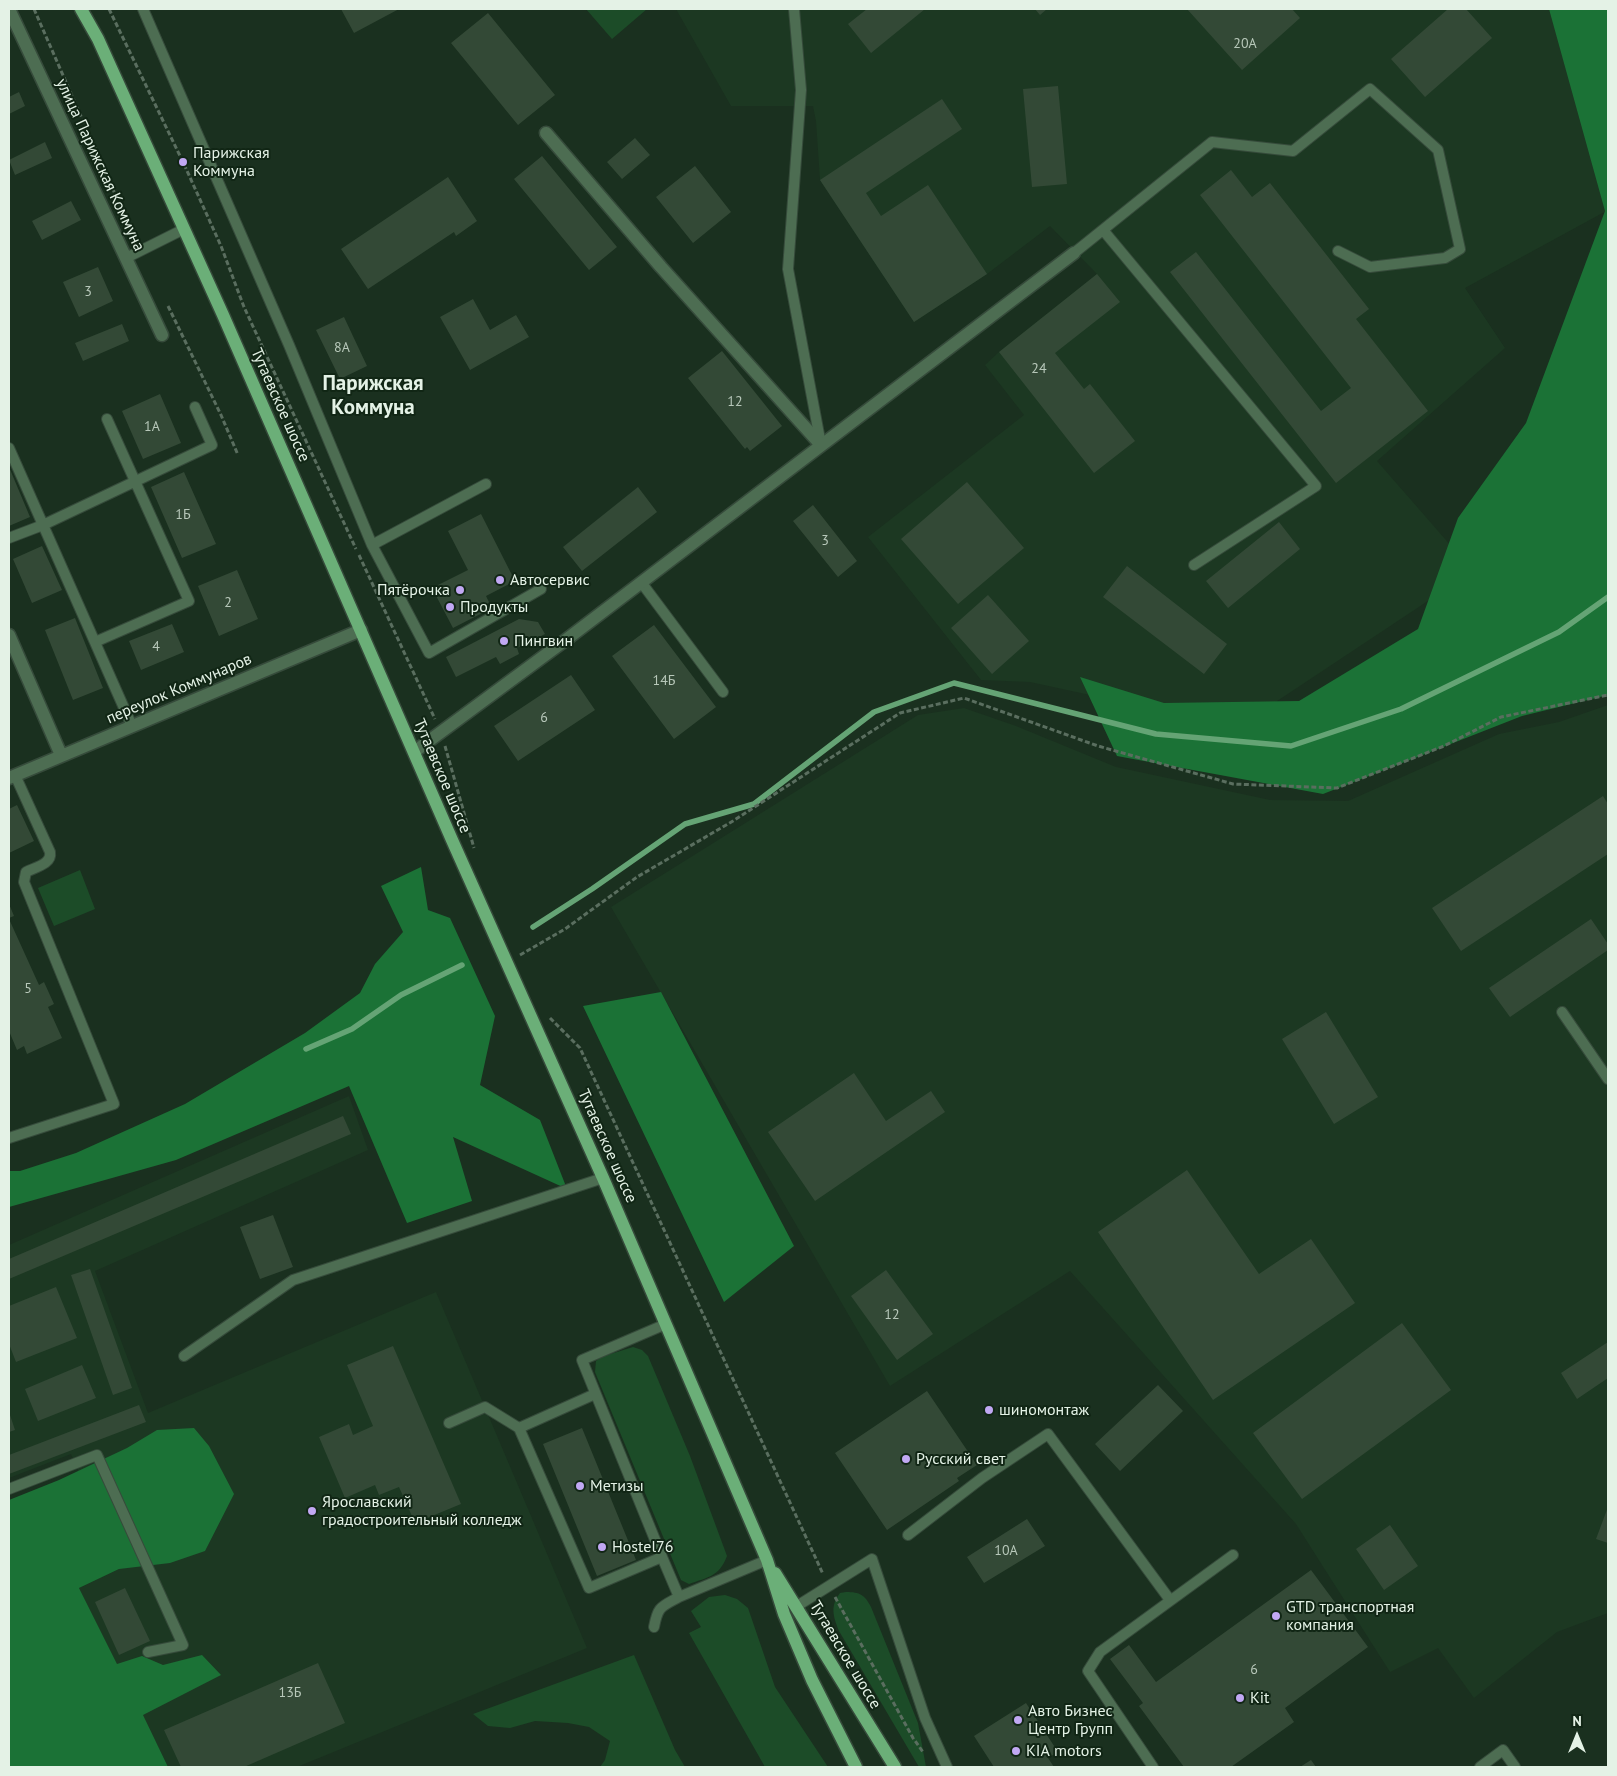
<!DOCTYPE html>
<html>
<head>
<meta charset="utf-8">
<style>
  body { margin:0 }
  #map { position:relative; width:1617px; height:1776px; overflow:hidden; background:#1a301f; font-family:"PT Sans",sans-serif }
  canvas { display:block }
  .frame { position:absolute; inset:0; border:10px solid #e4f2e6; pointer-events:none }
  .north { position:absolute; left:1552px; top:1711px; width:50px; height:50px; -webkit-text-stroke:4px #112615; paint-order:stroke; rotate:0deg; font-size:14px; font-weight:700; line-height:20px; text-align:center; color:#e4f2e6 }
  .north::after { content:''; display:block; margin:auto; width:18px; height:22px; background:#e4f2e6; clip-path:polygon(50% 0,100% 100%,50% 72%,0 100%) }
</style>
</head>
<body>
<div id="map">
<canvas width="1617" height="1776"></canvas>
<div class="frame"></div>
<div class="north">N</div>
</div>
<script>
const c = document.querySelector('canvas').getContext('2d');
c.lineJoin = 'round';
function fill(path, color) {
  c.fillStyle = color;
  c.fill(path, 'evenodd');
}
function stroke(path, color, width, dash) {
  c.strokeStyle = color;
  c.lineWidth = width;
  c.lineCap = dash ? 'butt' : 'round';
  c.setLineDash(dash || []);
  c.stroke(path);
}
function label(font, color, halo, rows, align = 'center') {
  c.font = font + ' "PT Sans",sans-serif';
  c.lineWidth = 4;
  c.setLineDash([]);
  c.textBaseline = 'middle';
  c.strokeStyle = halo;
  c.fillStyle = color;
  for (const [text, x, y, turn = 0] of rows) {
    c.save();
    c.translate(x, y);
    c.rotate((+turn || 0) * Math.PI / 180);
    c.textAlign = isNaN(turn) ? turn : align;
    if (halo) c.strokeText(text, 0, 0);
    c.fillText(text, 0, 0);
    c.restore();
  }
}
const built = new Path2D(`
  M676,9H1552L1608,210L1465,288L1505,348L1377,461L1473,571L1238,727L1030,682L981,680L868,537L1024,415L985,365L999,352L1097,274L1050,226L987,274L914,322L820,180L816,121L813,106H731Z
  M1608,705V1613L1557,1632L1474,1698L1438,1648L1390,1672L1296,1524L1070,1271L890,1386L611,907L918,715L964,708L1016,726L1116,767L1270,800L1348,801L1499,734L1559,722Z
  M349,1096L368,1150L95,1271L148,1413L436,1292L587,1648L297,1767H168L79,1588L119,1569L71,1454L9,1478V1245Z`);
const green = new Path2D(`
  M586,9H647L612,39Z
  M80,870L95,909L54,926L38,888Z
  M633,1347L642,1350L648,1356L690,1456L727,1556C719,1577 708,1577 689,1584L681,1580L595,1372L596,1361L601,1357Z
  M846,1592C860,1592 865,1595 871,1607L918,1723L926,1767H919L839,1631C833,1616 830,1606 840,1593Z
  M725,1595L737,1599L748,1608L775,1687L828,1767H765L689,1633L701,1627L691,1611L709,1597Z
  M634,1655L675,1750L685,1767H600L605,1760L610,1741L589,1727L568,1723L535,1721L510,1728L488,1726L473,1714Z`);
const forest = new Path2D(`
  M1549,9H1608V695L1522,716L1323,794L1117,756L1080,677L1164,703L1299,701L1418,629L1458,518L1526,423L1605,211Z
  M421,867L428,910L450,918L495,1016L480,1085L540,1120L567,1189L453,1137L472,1201L407,1223L349,1086L176,1160L9,1207V1171H20L76,1153L185,1104L305,1033L360,993L375,964L403,932L381,886Z
  M661,992L794,1246L724,1302L583,1006Z
  M194,1428L209,1446L234,1494L205,1551L170,1563L119,1569L79,1588L117,1664L142,1656L163,1665L202,1655L221,1675L143,1715L168,1767H9V1500L59,1480L127,1448L157,1430Z`);
const stream = new Path2D(`
  M533,927L592,889L685,824L754,804L874,712L954,683L1156,734L1291,746L1401,709L1559,632L1608,597
  M306,1049L352,1029L401,995L462,965`);
const building = new Path2D(`
  M341,9H399L354,33Z
  M867,9H925L871,53L848,24Z
  M1035,9H1047L1040,15Z
  M1187,9H1292L1300,18L1242,70Z
  M1448,9H1466L1492,38L1425,97L1391,59Z
  M488,13L555,95L518,125L451,43Z
  M1058,86L1067,184L1032,187L1023,89Z
  M19,92L25,106L9,114V97Z
  M942,99L962,129L866,193L881,216L928,185L987,274L914,322L820,180Z
  M635,138L650,155L622,179L607,162Z
  M45,142L52,158L15,175L9,160Z
  M542,156L617,247L589,270L514,179Z
  M695,166L731,212L693,243L656,197Z
  M1231,170L1252,197L1270,183L1369,309L1356,319L1428,411L1336,483L1170,272L1196,252L1321,411L1351,388L1200,195Z
  M448,177L477,221L456,236L454,232L368,289L341,249Z
  M71,201L81,220L42,240L32,221Z
  M98,267L113,301L79,317L63,282Z
  M1097,274L1120,302L1055,353L1084,389L1090,384L1135,441L1094,473L999,352Z
  M473,299L490,330L516,315L529,337L470,370L440,317Z
  M344,317L367,366L340,379L316,330Z
  M122,324L129,341L83,361L75,343Z
  M722,351L782,426L750,451L747,447L745,449L688,378Z
  M160,394L181,443L143,459L122,411Z
  M9,467L30,517L9,526Z
  M184,472L216,544L182,558L151,487Z
  M967,482L1024,548L958,604L901,539Z
  M638,487L657,512L582,571L563,547Z
  M813,505L857,561L838,577L793,521Z
  M481,514L515,581L486,596L492,608L453,628L432,588L468,570L448,531Z
  M1279,522L1300,549L1228,608L1206,581Z
  M42,546L62,590L32,603L13,559Z
  M1127,566L1227,644L1204,674L1103,597Z
  M237,570L258,619L219,636L198,586Z
  M988,595L1029,641L992,674L951,628Z
  M75,618L103,688L73,700L45,630Z
  M519,619L538,622L545,634L517,648L519,654L500,664L496,657L456,677L446,657Z
  M172,624L184,652L141,670L129,641Z
  M654,625L716,707L674,739L612,656Z
  M571,675L595,710L518,761L494,726Z
  M1603,796L1608,804V854L1461,951L1432,908Z
  M17,805L34,841L9,853V809Z
  M9,904L14,916L9,918Z
  M9,919L39,985L44,982L54,1004L48,1007L62,1038L27,1054L24,1046L17,1050L9,1031Z
  M1591,919L1608,944V950L1510,1017L1489,988Z
  M1326,1012L1378,1097L1334,1124L1282,1039Z
  M854,1073L886,1121L931,1091L945,1112L815,1201L768,1132Z
  M343,1116L351,1134L9,1279V1259Z
  M1187,1170L1259,1274L1311,1239L1355,1303L1213,1400L1098,1232Z
  M273,1215L293,1267L260,1279L240,1227Z
  M90,1269L132,1388L113,1395L71,1275Z
  M886,1270L933,1334L897,1360L851,1296Z
  M56,1287L77,1338L16,1362L9,1344V1306Z
  M1402,1323L1451,1390L1302,1499L1253,1433Z
  M1608,1342V1378L1577,1399L1561,1373Z
  M393,1346L461,1504L415,1523L399,1487L379,1495L375,1485L345,1498L319,1437L349,1424L353,1435L373,1426L347,1365Z
  M82,1365L96,1398L38,1421L25,1389Z
  M1158,1385L1183,1411L1120,1471L1095,1444Z
  M927,1391L977,1465L957,1478L959,1481L887,1530L835,1453Z
  M139,1405L146,1422L9,1474V1455Z
  M9,1412L15,1430L9,1432Z
  M582,1428L636,1560L597,1576L543,1444Z
  M1608,1507V1543L1596,1539Z
  M1027,1519L1045,1546L984,1583L967,1557Z
  M1390,1525L1418,1566L1384,1590L1356,1549Z
  M1311,1570L1368,1647L1285,1708L1294,1722L1231,1767H1184L1139,1706L1143,1703L1110,1659L1129,1645L1156,1682Z
  M125,1588L150,1641L119,1655L95,1602Z
  M318,1663L345,1723L244,1767H181L164,1730Z
  M1026,1703L1058,1752L1048,1758L1054,1767H994L974,1736Z
  M1311,1760L1316,1767H1300Z`);
const path = new Path2D(`
  M34,9L122,210
  M109,9L183,162L221,246L244,307L356,549
  M168,306L221,415L238,455
  M359,555L435,719
  M445,746L474,848
  M520,955L565,929L637,877L733,821L900,713L964,698L1098,746L1233,784L1337,788L1444,746L1501,717L1608,695
  M550,1018L580,1048L823,1574
  M835,1597L913,1738L923,1752`);
const lane = new Path2D(`
  M143,9L289,345L372,545L486,484
  M794,9L801,90L788,269L821,445
  M1103,230L1316,486L1194,565
  M1074,253L1212,142L1293,151L1370,89L1438,150L1460,249L1445,258L1370,267L1338,251
  M126,258L184,229
  M9,448L132,726
  M9,538L43,525L212,445L195,407
  M372,545L429,653L541,589
  M641,582L723,692
  M95,642L189,601L107,419
  M1562,1012L1608,1079
  M9,1138L114,1104L24,882L26,872C36,867 52,864 50,852L15,775
  M184,1356L293,1280L603,1178
  M449,1423L485,1407L519,1428L595,1394
  M519,1428L589,1588L662,1557L582,1360L666,1324
  M9,1489L97,1455L183,1645L148,1652
  M908,1535L982,1478L1048,1434L1170,1600
  M662,1557L679,1597L767,1560
  M797,1606L872,1559L925,1718L947,1767
  M654,1627C658,1606 661,1607 679,1597
  M1153,1767L1088,1671L1100,1652L1233,1555
  M1480,1767L1503,1750L1515,1767`);
const street = new Path2D(`
  M9,9L162,335
  M546,133L661,267L821,445
  M9,635L61,755
  M414,752L567,639L1074,253
  M9,778L361,630`);
const primary = new Path2D(`
  M81,9L98,39L223,315L452,840L603,1178L767,1560L784,1614L812,1680L856,1767
  M775,1573L895,1767`);
const markers = [
  [183,162,5,"#c1a8f3"],
  [500,580,5,"#c1a8f3"],
  [460,590,5,"#c1a8f3"],
  [450,607,5,"#c1a8f3"],
  [504,641,5,"#c1a8f3"],
  [989,1410,5,"#c1a8f3"],
  [906,1459,5,"#c1a8f3"],
  [580,1486,5,"#c1a8f3"],
  [312,1511,5,"#c1a8f3"],
  [602,1547,5,"#c1a8f3"],
  [1276,1616,5,"#c1a8f3"],
  [1240,1698,5,"#c1a8f3"],
  [1018,1720,5,"#c1a8f3"],
  [1016,1751,5,"#c1a8f3"]
];
const numberNames = [
  ["20А",1245,44],
  ["3",88,292],
  ["8А",342,348],
  ["24",1039,369],
  ["12",735,402],
  ["1А",152,427],
  ["1Б",183,515],
  ["3",825,541],
  ["2",228,603],
  ["4",156,647],
  ["14Б",664,681],
  ["6",544,718],
  ["5",28,989],
  ["12",892,1315],
  ["10А",1006,1551],
  ["6",1254,1670],
  ["13Б",290,1693]
];
const poiNames = [
  ["Парижская",193,153],
  ["Коммуна",193,171],
  ["Автосервис",510,580],
  ["Пятёрочка",450,590,"right"],
  ["Продукты",460,607],
  ["Пингвин",514,641],
  ["шиномонтаж",999,1410],
  ["Русский свет",916,1459],
  ["Метизы",590,1486],
  ["Ярославский",322,1502],
  ["градостроительный колледж",322,1520],
  ["Hostel76",612,1547],
  ["GTD транспортная",1286,1607],
  ["компания",1286,1625],
  ["Kit",1250,1698],
  ["Авто Бизнес",1028,1711],
  ["Центр Групп",1028,1729],
  ["KIA motors",1026,1751]
];
const streetNames = [
  ["улица Парижская Коммуна",100,165,65],
  ["Тутаевское шоссе",280,405,66],
  ["переулок Коммунаров",179,689,-23],
  ["Тутаевское шоссе",442,776,67],
  ["Тутаевское шоссе",607,1146,66],
  ["Тутаевское шоссе",845,1655,59]
];
const districtNames = [
  ["Парижская",373,384],
  ["Коммуна",373,408]
];
fill(built, '#1c3822');
fill(green, '#1c4c28');
fill(forest, '#1b7236');
stroke(stream, '#65a475', 5.5);
fill(building, '#334936');
stroke(lane, '#364b3b', 12);
stroke(street, '#364b3b', 15);
stroke(primary, '#364b3b', 15);
stroke(path, '#5a6e5f', 3, [5, 2.5]);
stroke(lane, '#4d6d52', 10);
stroke(street, '#4d6d52', 12);
stroke(primary, '#6baf78', 12);
for (const [x, y, r, color] of markers) {
  const dot = new Path2D();
  dot.arc(x, y, r, 0, 2 * Math.PI);
  c.fillStyle = color;
  c.fill(dot);
  stroke(dot, '#112615', 2);
}
label('14px', '#b8c8ba', null, numberNames);
label('16px', '#e4f2e6', '#112615', poiNames, 'left');
label('16px', '#e4f2e6', '#112615', streetNames);
label('bold 21px', '#e4f2e6', '#112615', districtNames);
</script>
</body>
</html>
